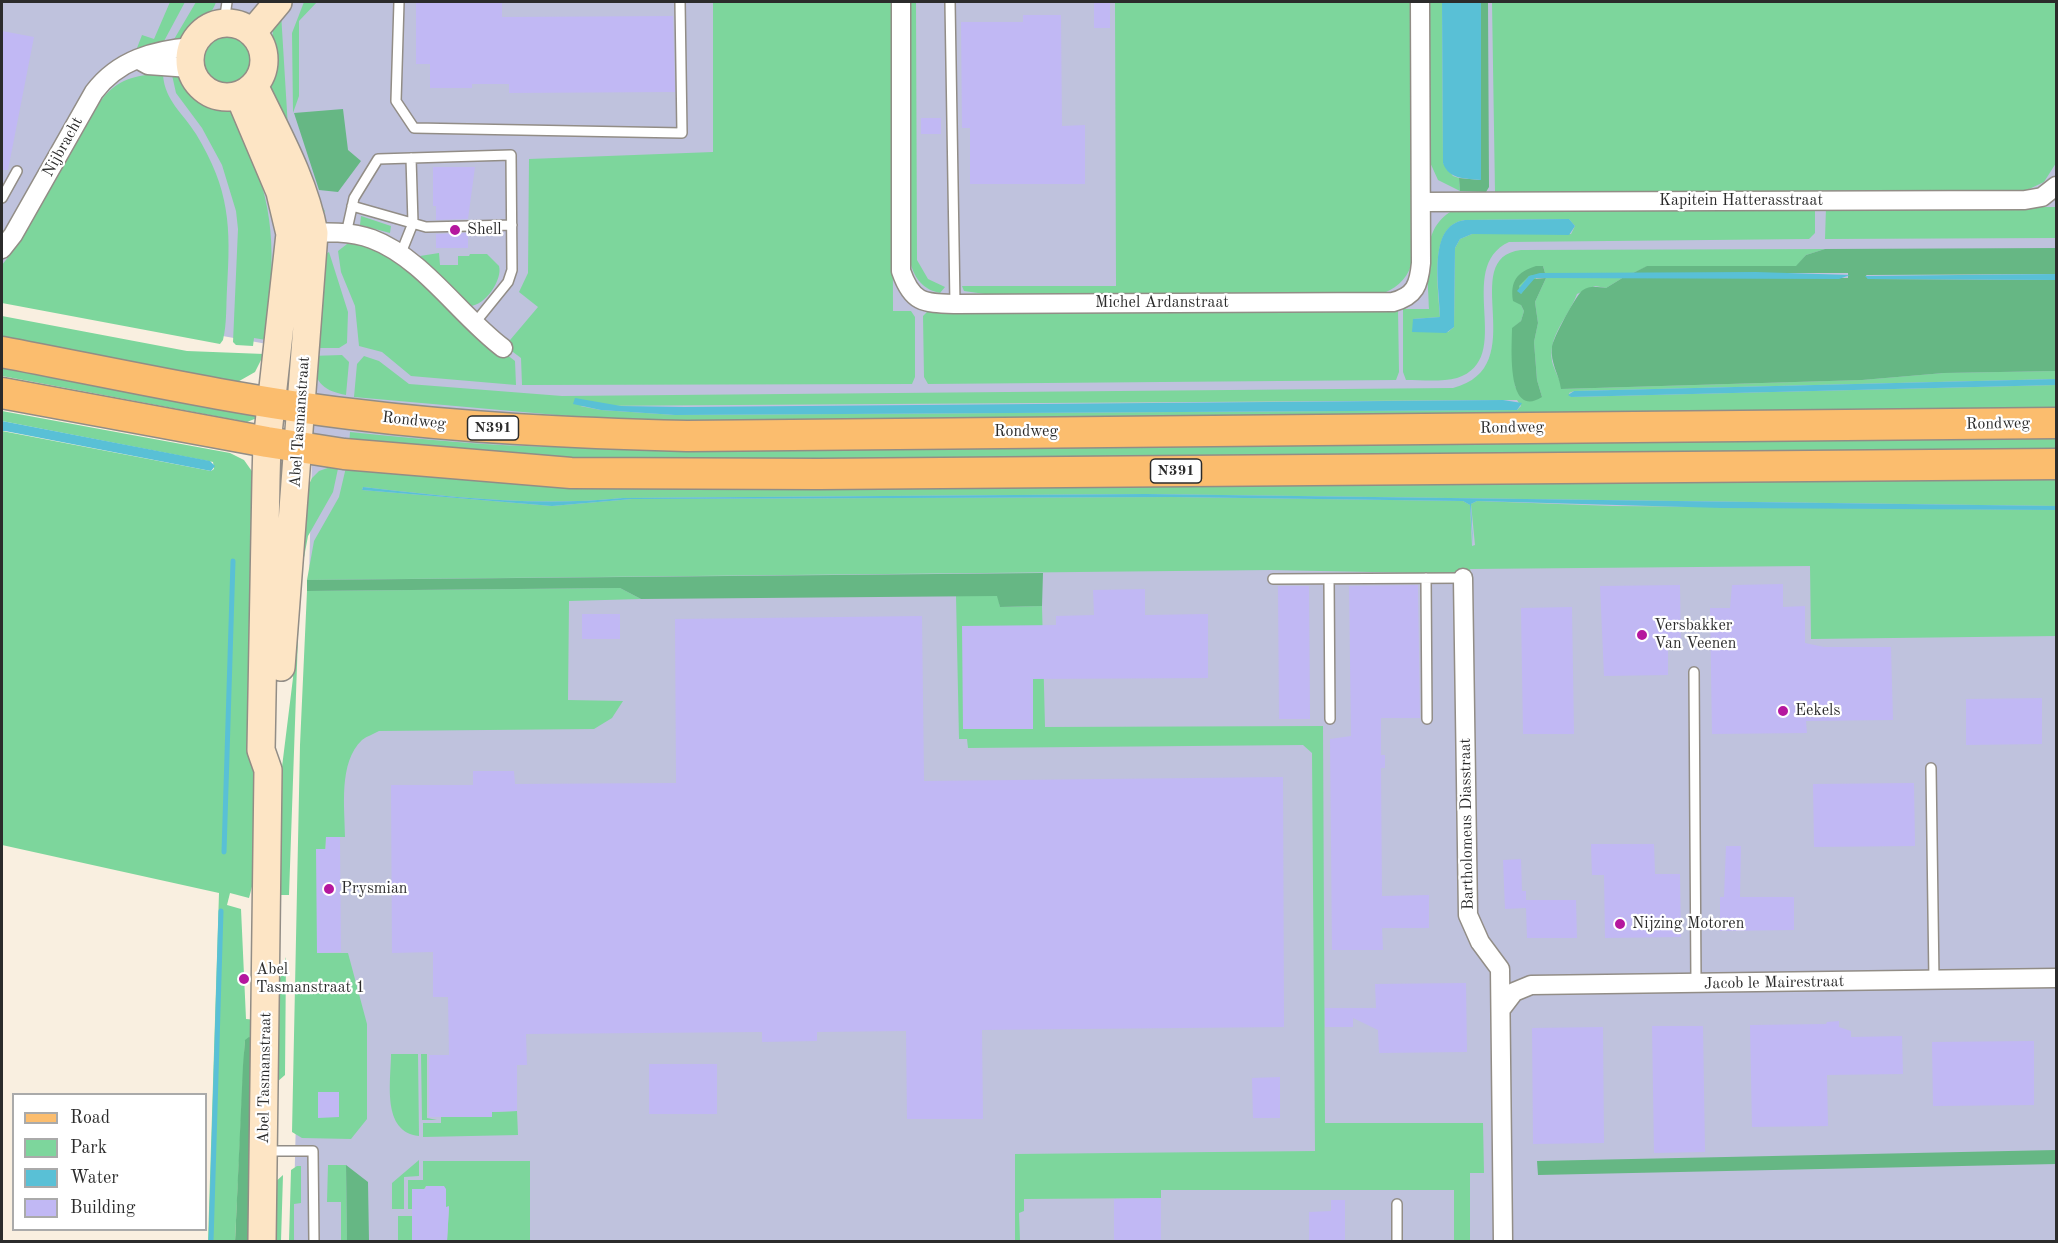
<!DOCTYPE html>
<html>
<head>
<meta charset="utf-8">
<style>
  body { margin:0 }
  #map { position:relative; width:2058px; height:1243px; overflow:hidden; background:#f9efe0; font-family:"Old Standard TT",serif }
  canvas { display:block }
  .frame { position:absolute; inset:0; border:3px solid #2b2b2b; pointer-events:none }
  .legend { position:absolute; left:12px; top:1093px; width:195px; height:138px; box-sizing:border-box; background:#fff; border:2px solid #aaa; margin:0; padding:8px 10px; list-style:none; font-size:18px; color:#2b2b2b }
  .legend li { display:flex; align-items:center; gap:12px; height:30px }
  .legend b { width:30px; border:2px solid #aaa }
</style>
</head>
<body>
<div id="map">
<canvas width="2058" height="1243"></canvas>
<div class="frame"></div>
<ul class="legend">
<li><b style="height:8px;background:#fbbd6e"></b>Road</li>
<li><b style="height:16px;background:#7dd69c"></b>Park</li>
<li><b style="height:16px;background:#59c0d6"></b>Water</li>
<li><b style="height:16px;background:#c1b8f4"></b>Building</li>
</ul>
</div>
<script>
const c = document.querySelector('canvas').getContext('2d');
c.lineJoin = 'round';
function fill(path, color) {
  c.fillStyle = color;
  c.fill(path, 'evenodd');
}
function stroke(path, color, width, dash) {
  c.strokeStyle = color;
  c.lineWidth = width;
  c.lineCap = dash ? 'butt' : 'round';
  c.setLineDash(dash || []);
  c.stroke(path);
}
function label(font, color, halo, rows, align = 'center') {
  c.font = font + ' "Old Standard TT",serif';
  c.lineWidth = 4.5;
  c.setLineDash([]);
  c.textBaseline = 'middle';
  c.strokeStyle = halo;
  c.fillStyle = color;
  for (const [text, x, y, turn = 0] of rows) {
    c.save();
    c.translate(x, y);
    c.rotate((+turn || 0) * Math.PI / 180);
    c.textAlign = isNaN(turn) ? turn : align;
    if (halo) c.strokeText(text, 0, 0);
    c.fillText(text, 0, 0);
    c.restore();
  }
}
const industrial = new Path2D(`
  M2,2H2056V1241H293L312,454L311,352L2,296Z`);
const green = new Path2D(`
  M170,2H185L163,43L137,48L142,35L154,39Z
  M196,2H216C211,17 190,41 173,41Z
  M304,2H317L299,21V96L293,113L292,33Z
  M713,2H892L893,311H911L915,317V377L912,384L522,385L521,358L505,346L538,307L519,292L528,273L529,159L713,152Z
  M909,2H916L917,260L928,279L945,287L940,293C920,289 912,274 909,256Z
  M1115,2H1412L1413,259C1409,276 1400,286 1384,293L985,294L964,291L962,286H1116Z
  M1428,2H1442L1443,163L1453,176L1459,178L1460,191L1438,180L1428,158Z
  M1492,2H2056V163L2044,182L2027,190L1495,192Z
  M281,13L288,128L311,191L325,211L323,213L314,206L298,164L266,97C265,85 272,76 273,64C275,45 267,30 281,13Z
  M203 60a24 24 0 1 1 48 0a24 24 0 1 1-48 0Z
  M163,75C165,101 183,113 196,134C230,190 231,226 227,289C226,305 227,324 223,340L220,344L2,303V265L19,243L100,102C115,80 137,73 163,75Z
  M172,75C185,78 190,90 201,97C211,103 225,104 233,113C240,122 244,136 248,147C279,219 273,264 266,340L254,338L253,346L236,345L233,342L238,229L236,211L222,165L202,128L176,93Z
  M1826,207H2056V238L1825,239Z
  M1815,208V233L1809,239L1509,242C1453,268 1517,359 1457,378C1442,382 1422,380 1406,380L1403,372V309H1429C1429,275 1418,230 1452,211ZM1569,219L1575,226L1571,234H1472L1460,239L1455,248L1454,327L1448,332L1413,319L1440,317C1439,289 1427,225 1465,220Z
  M361,216L391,226L390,233L360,225Z
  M347,244C403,243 456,323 499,355L502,351L515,361L516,385L411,376L382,352L359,346L355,306L341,272L338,251Z
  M1825,249L1806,255L1797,266H1648L1633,273H1545L1543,266L1521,305L1524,311L1521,321L1512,329L1515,387L1542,397L1537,380L1534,342L1538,323L1535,302L1546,278L1624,277L1606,288L1595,286L1577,294C1568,318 1548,335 1552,361C1554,370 1560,379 1562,389L1862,380L1944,373L2056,371V379L1574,391L1569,393L1571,397L2056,385V414L658,424L354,397L357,364L364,356L379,361L409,384L562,396L1453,388C1535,367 1455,258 1521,250ZM1503,400H1517L1521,406L1517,410L675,415L601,410L580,406Z
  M329,252L348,312L347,343L339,348H309L323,256Z
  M439,253L440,265H458V256H469L470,254H487L499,266C503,280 484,307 469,306L420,256Z
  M1398,309L1399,372L1396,380L928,384L924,377L923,316L928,311Z
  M2,316L187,351L264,354L255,372L234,384L2,342Z
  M342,355L349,362L346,395C319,390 316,380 310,356Z
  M2,362L257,413V418L247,422L2,376Z
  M2,411L230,453L244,460L256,477L258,682L253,883L249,898L230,893L227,905L241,909L246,1019L257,1020V1062L245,1040L235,1241H208L219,893L2,845V431L211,471L214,469L213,462L2,421Z
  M350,432C441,441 530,451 621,445L2056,434V455L675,466L349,445Z
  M347,463L2056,474V506L1146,494L623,498C536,507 450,497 363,487L362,490L552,506L632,499L1172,497L1463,501L1470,505L1472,546L1475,545L1471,504L1477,501L1612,506L2056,510V636L1811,639L1810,566L1470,569L1471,574L1271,570L307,580L314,541L339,497Z
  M339,464L333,492L308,536L300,579L289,895H280L282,767L293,678L297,576L306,491L312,478L319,471Z
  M620,588L641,599L569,601L568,700L623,701L612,718L594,729L379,731C374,734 367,736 362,740C338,763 345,808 345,837H326L318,953H348L367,1024V1119L351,1139L302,1138L292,1132L300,745L307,591Z
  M956,596H998L1000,607L1042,606L1045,727L1323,726L1325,1123H1483L1484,1173H1470V1241H1454V1190H1161V1198L1024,1199V1211L1019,1213L1020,1241H1015V1154L1315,1151L1312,753L1303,745L968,748L967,739H959Z
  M286,957L285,1075L277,1082V989Z
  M391,1054H418L419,1136C381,1132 391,1081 391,1054Z
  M421,1054H427V1118L437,1120H422Z
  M517,1111L518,1135L423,1137V1123H441V1117H491L492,1112Z
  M419,1160V1176L404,1177V1209H392V1183Z
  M423,1161H530V1241H447L449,1207H446L444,1186H426L412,1209H408V1180H423Z
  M328,1165H346L347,1241H341V1202H327Z
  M297,1166H301V1203L294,1204V1241H289L291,1170Z
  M283,1175L281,1241L272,1242L273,1184Z
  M398,1216H412V1241H398Z`);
const forest = new Path2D(`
  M1481,2H1488L1489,187L1486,192L1460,191L1459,178L1480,180Z
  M343,109L348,150L361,161L338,192L319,190L294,113Z
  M2056,248V274L1866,275L1868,279L2056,280V371L1944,373L1862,380L1561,389C1559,374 1550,363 1552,347C1552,340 1577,293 1583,290C1590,285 1598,287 1606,288L1624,277L1848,278V273H1633L1647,266H1796L1806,255L1825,249Z
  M1536,266H1543L1545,273L1529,276L1519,286L1521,294L1533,279L1546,278L1535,302L1538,323L1534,342L1537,380L1542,397C1506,420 1512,346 1512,328L1521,321L1524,311L1521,305L1513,301C1510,281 1517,272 1536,266Z
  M1043,573L1042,606L1000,607L997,596L641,599L620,588L307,591V580Z
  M249,1037L253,1039L249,1241L235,1242L243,1065L245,1040Z
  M2056,1150V1164L1538,1175L1537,1161Z
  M346,1165L368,1182L369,1241H347Z`);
const water = new Path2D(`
  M1442,2H1481V180C1465,178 1449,180 1443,163Z
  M1569,219L1575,226L1569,235L1472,234L1460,239L1455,248L1454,327L1446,333L1412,332L1413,319L1440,317C1440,289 1426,225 1465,220Z
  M1756,272L1850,275L1839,279L1535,278L1521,294L1517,291L1529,276L1540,273Z
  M2056,274V280L1868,279L1865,276Z
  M2056,379V385L1571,397L1568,395L1574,391Z
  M575,398L621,406L685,407L1503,400L1522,403L1517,410L675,415L601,410L573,404Z
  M2,421L210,461L215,466L211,471L5,431H2Z
  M363,487C449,497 536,507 623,498L1146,494L2056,506V510L1722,508L1477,501L1471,504L1473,547L1470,505L1463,501L1172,497L632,499L552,506L362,490Z`);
const stream = new Path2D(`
  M224,852L233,561
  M211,1242L221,911`);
const building = new Path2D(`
  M416,2H502V17L673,16L675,92L509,93V84H472V88H430V64H416Z
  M1110,2V28H1094V3Z
  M1023,15H1061L1062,126L1085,125V184H970V128H962L961,22H1023Z
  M2,31L34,37L8,170H2Z
  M921,118H941V134H921Z
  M433,167H475L468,219L436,220V206H433Z
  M468,233V248H436V234Z
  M1783,584V607L1805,606V643L1824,647H1891L1893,720L1806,721L1807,733L1712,734L1710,608H1730L1732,585Z
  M1418,585L1420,718H1381V755H1385V768H1381L1382,896L1429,895V928H1382L1383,950H1332L1330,739L1351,736L1349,586Z
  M1680,585L1681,650H1668V675L1604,676L1600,586Z
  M1278,586H1309L1310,719H1279Z
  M1145,589V615L1208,614V678L1033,679V729H963L962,626L1056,625V616L1094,615L1093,590Z
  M1572,607L1574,734H1523L1521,608Z
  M582,614H620V639H582Z
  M922,616L924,781L1283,777L1284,1027L982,1030L983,1119H907L906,1031L817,1032V1041L762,1042V1032L526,1034L527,1065H517V1111L492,1112V1117H429V1055H449L448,997H433V952L392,953L391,785H473V771H514L515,784L676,783L675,619Z
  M2042,698V744L1966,745V699Z
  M1914,783L1915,846L1814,847L1813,784Z
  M326,837H340L341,952L317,953L316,849H326Z
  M1591,844H1654L1655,874H1680L1681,937L1605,938L1604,875H1592Z
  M1726,846H1741L1740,897H1794V930L1720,931V897H1724Z
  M1521,859L1522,891H1526V900H1576L1577,938H1527L1526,908L1505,909L1503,860Z
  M1466,983L1467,1052L1379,1053L1378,1030L1353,1018V1027H1325V1008H1376L1375,984Z
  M1839,1021V1027L1851,1031V1037L1902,1036L1903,1074L1827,1075L1828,1126L1752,1127L1750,1025L1826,1024L1827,1022Z
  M1652,1026H1703L1705,1152L1654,1153Z
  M1603,1027L1604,1143L1533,1144L1532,1028Z
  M2034,1041V1105L1933,1106L1932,1042Z
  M649,1064H717V1114H649Z
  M1280,1077V1118H1253L1252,1078Z
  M318,1092H339V1117L318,1118Z
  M426,1186H444L446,1189V1207L449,1206L447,1242H412V1189H426Z
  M1161,1198V1242H1114V1199Z
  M1331,1200H1345V1242H1309V1212L1331,1211Z`);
const lane = new Path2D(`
  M399,2L396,101L414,128L682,133L680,2
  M950,2L955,304
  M224,23L227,2
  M2,198L17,171
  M352,206L426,227L512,225
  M346,234L354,198L378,159L511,155L512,270L508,282L474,324
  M401,253L413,223L411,158
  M1426,578L1427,719
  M1273,579L1463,578
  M1329,579L1330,719
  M1694,672L1696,984
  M1931,768L1934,981
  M264,1151H313L314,1242
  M1397,1242V1204`);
const street = new Path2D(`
  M901,2V271C912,303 923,303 955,304L1393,302C1415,296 1419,285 1421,263L1420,2
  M139,60L148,65L190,68
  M1421,202L2025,200L2042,197L2056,186
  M303,233C326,232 351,231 372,239C423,258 460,316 503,348
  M2,249L13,235L94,92C118,60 154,50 192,47
  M1463,578L1468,915L1480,942L1500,969L1503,1242
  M1501,1009L1514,992L1531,985L2056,978`);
const secondary = new Path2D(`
  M190 60a37 37 0 1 1 74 0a37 37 0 1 1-74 0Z
  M252,33L278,2
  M254,85C277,133 304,180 314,233L281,667
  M239,95L280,192L290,234L267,442L266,479L261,750L268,770L262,1242`);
const primary = new Path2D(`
  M2,352C118,374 234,400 351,414C463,428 574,433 687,436L2056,423
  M2,393L267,442L344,454L571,473L819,474L2056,464`);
const markers = [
  [455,230,6,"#b5179e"],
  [1642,635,6,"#b5179e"],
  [1783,711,6,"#b5179e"],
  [329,889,6,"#b5179e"],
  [1620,924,6,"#b5179e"],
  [244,979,6,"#b5179e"]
];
const shields = [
  [493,428,51],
  [1176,471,51]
];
const shieldNames = [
  ["N391",493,428],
  ["N391",1176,471]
];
const streetNames = [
  ["Nijbracht",63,147,-61],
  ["Kapitein Hatterasstraat",1741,201],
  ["Michel Ardanstraat",1162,303],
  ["Rondweg",414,421,6],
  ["Abel Tasmanstraat",300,422,-86],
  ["Rondweg",1998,424,-1],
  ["Rondweg",1512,428,-1],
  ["Rondweg",1026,432],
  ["Bartholomeus Diasstraat",1467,824,-91],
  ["Jacob le Mairestraat",1774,983,-1],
  ["Abel Tasmanstraat",265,1078,-89]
];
const poiNames = [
  ["Shell",467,230],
  ["Versbakker",1654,626],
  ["Van Veenen",1654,644],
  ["Eekels",1795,711],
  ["Prysmian",341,889],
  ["Nijzing Motoren",1632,924],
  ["Abel",256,970],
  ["Tasmanstraat 1",256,988]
];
fill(industrial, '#bfc2dd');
fill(green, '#7dd69c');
fill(forest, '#66b784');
fill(water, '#59c0d6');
stroke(stream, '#59c0d6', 5);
fill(building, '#c1b8f4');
stroke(lane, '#928d86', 12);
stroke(street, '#928d86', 21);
stroke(secondary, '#928d86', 30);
stroke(primary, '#928d86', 33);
stroke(lane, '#fff', 9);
stroke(street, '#fff', 18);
stroke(secondary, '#fde5c5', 27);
stroke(primary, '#fbbd6e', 30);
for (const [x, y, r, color] of markers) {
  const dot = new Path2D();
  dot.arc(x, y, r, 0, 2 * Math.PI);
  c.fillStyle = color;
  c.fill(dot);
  stroke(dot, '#fff', 2);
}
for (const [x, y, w] of shields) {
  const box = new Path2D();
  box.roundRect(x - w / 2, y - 12, w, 24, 4.5);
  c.fillStyle = '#fff';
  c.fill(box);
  stroke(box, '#2b2b2b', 1.5);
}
label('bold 15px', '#2b2b2b', null, shieldNames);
label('16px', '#2b2b2b', '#fff', streetNames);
label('16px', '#2b2b2b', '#fff', poiNames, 'left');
</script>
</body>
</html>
